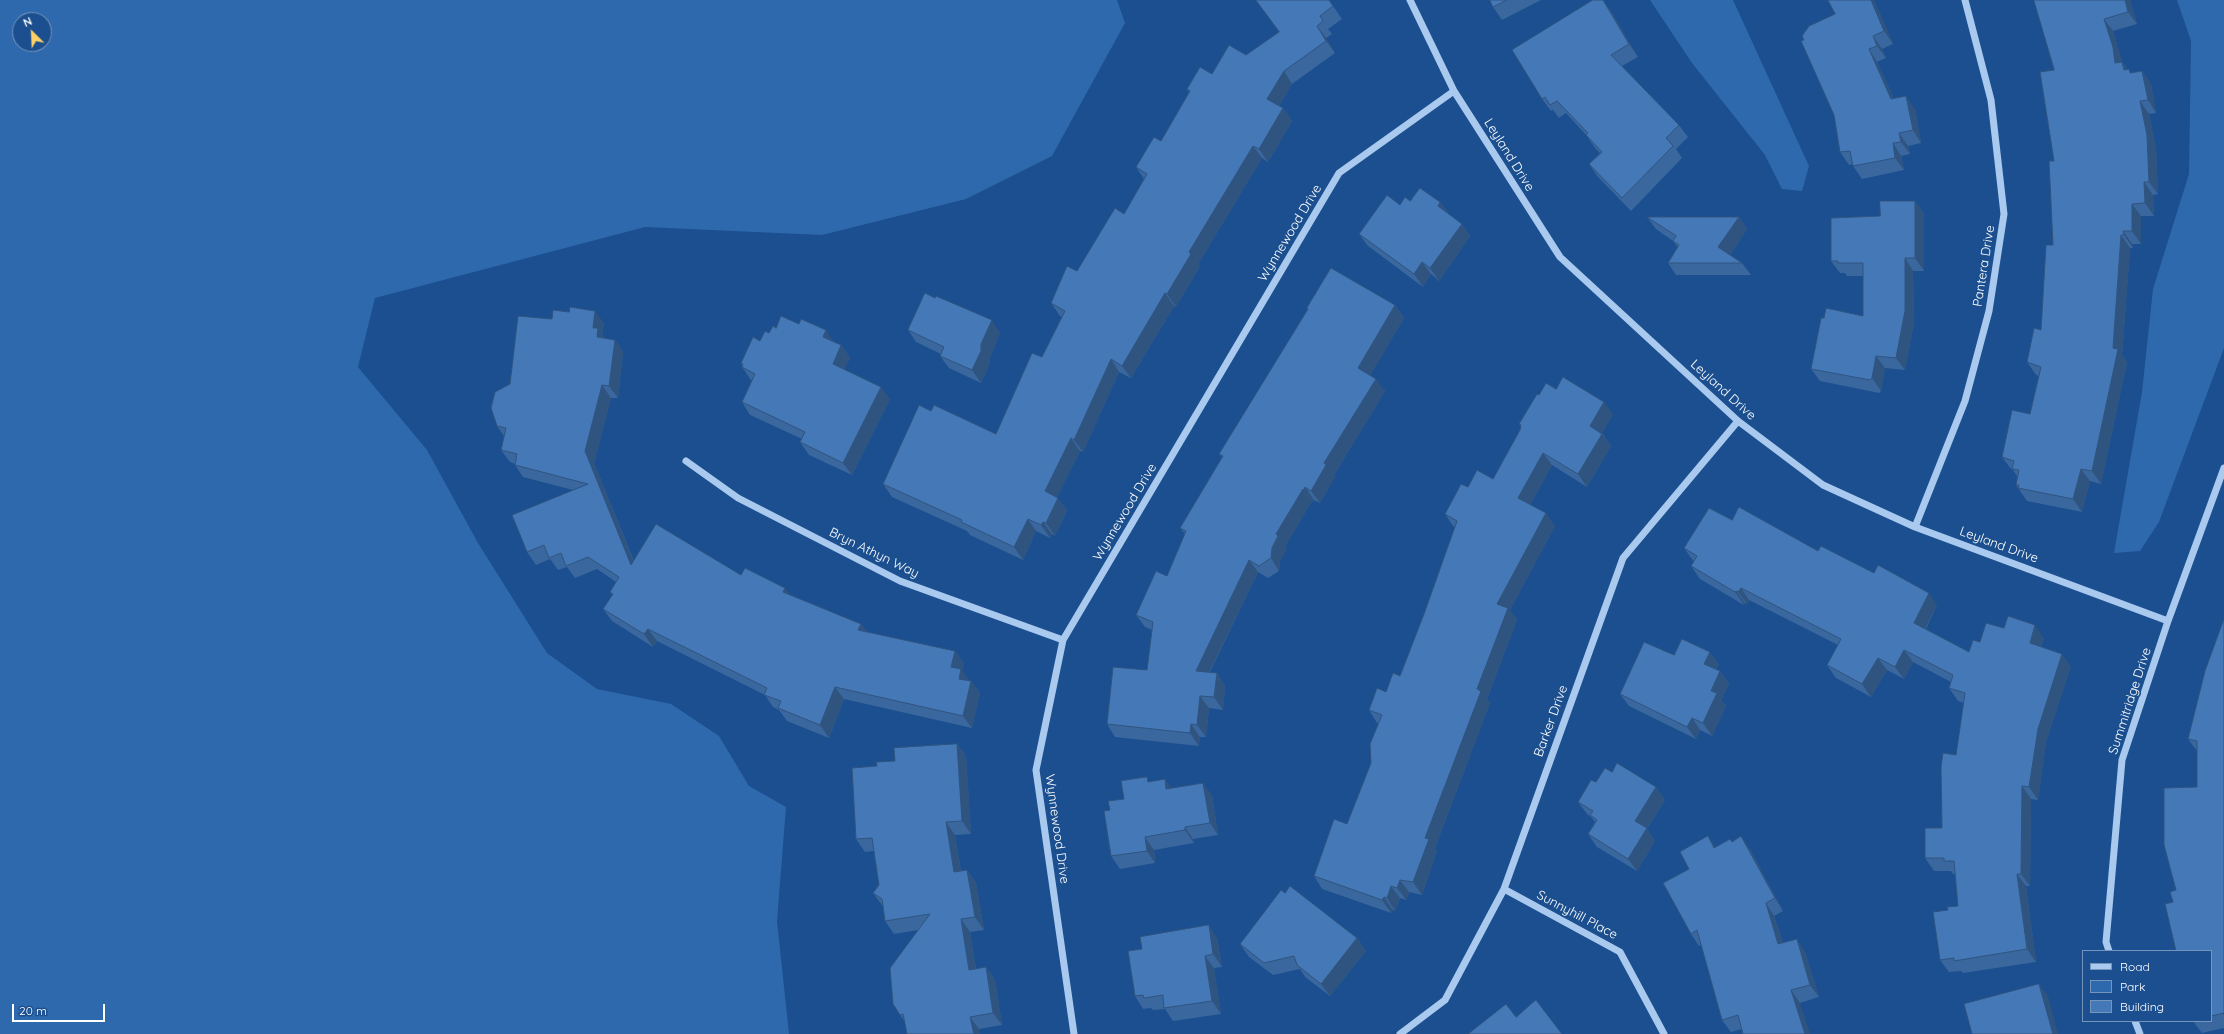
<!DOCTYPE html>
<html>
<head>
<meta charset="utf-8">
<style>
  body { margin:0 }
  #map { position:relative; width:2224px; height:1034px; overflow:hidden; background:#1b4f8f; font-family:Quicksand,sans-serif }
  canvas { display:block }
  .legend { position:absolute; left:2082px; top:950px; width:130px; height:72px; box-sizing:border-box; background:#1b4f8f; border:1px solid #7695bc; margin:0; padding:5px 7px; list-style:none; font-size:12px; color:#fff }
  .legend li { display:flex; align-items:center; gap:8px; height:20px }
  .legend b { width:20px; border:1px solid #7695bc }
  .north { position:absolute; left:12px; top:12px; width:40px; height:40px; box-sizing:border-box; background:#1b4f8f; border:1px solid #7695bc; border-radius:50%; rotate:336deg; font-size:11px; font-weight:700; line-height:16px; text-align:center; color:#fff }
  .north::after { content:''; display:block; margin:auto; width:14px; height:18px; background:#ffd166; clip-path:polygon(50% 0,100% 100%,50% 72%,0 100%) }
  .scale { position:absolute; left:12px; top:1004px; width:93px; height:18px; box-sizing:border-box; border:2px solid #fff; border-top:0; padding-left:5px; font-size:12px; line-height:14px; white-space:nowrap; color:#fff; -webkit-text-stroke:3px #1b4f8f; paint-order:stroke }
</style>
</head>
<body>
<div id="map">
<canvas width="2224" height="1034"></canvas>
<ul class="legend">
<li><b style="height:5px;background:#a9c9ee"></b>Road</li>
<li><b style="height:11px;background:#2e69ad"></b>Park</li>
<li><b style="height:11px;background:#4478b7"></b>Building</li>
</ul>
<div class="north">N</div>
<div class="scale">20 m</div>
</div>
<script>
const c = document.querySelector('canvas').getContext('2d');
c.lineJoin = 'round';
function fill(path, color) {
  c.fillStyle = color;
  c.fill(path, 'evenodd');
}
function stroke(path, color, width, dash) {
  c.strokeStyle = color;
  c.lineWidth = width;
  c.lineCap = dash ? 'butt' : 'round';
  c.setLineDash(dash || []);
  c.stroke(path);
}
function label(font, color, halo, rows, align = 'center') {
  c.font = font + ' Quicksand,sans-serif';
  c.lineWidth = 3.5;
  c.setLineDash([]);
  c.textBaseline = 'middle';
  c.strokeStyle = halo;
  c.fillStyle = color;
  for (const [text, x, y, turn = 0] of rows) {
    c.save();
    c.translate(x, y);
    c.rotate((+turn || 0) * Math.PI / 180);
    c.textAlign = isNaN(turn) ? turn : align;
    if (halo) c.strokeText(text, 0, 0);
    c.fillText(text, 0, 0);
    c.restore();
  }
}
const green = new Path2D(`
  M0,0H1117L1125,23L1052,156L966,199L822,235L645,227L375,298L358,367L427,450L478,543L547,653L597,689L671,704L719,736L749,786L786,807L777,921L789,1034H0ZM20,20H44V44H20Z
  M1650,0H1733L1809,166L1802,191L1782,189L1765,155L1692,63Z
  M2177,0H2224V348L2159,522L2140,551L2114,553L2142,392L2153,289L2189,174L2191,41Z`);
const minor = new Path2D(`
  M1410,0L1454,91L1560,257L1738,421L1823,485L1915,527L2168,621
  M686,461L738,498L900,581L1063,640
  M1915,527L1965,401L1989,311L2004,214L1991,100L1965,0
  M1504,889L1620,952L1664,1034
  M2109,951L2106,942L2122,760L2168,621L2224,468
  M2135,1021L2140,1034
  M1074,1034L1036,770L1063,640L1339,173L1454,91
  M1400,1034L1445,1000L1504,889L1623,558L1738,421`);
const wall = new Path2D(`
  M1329,0L1342,19L1328,29L1332,34L1326,38L1335,53L1292,84L1279,106L1283,108L1292,121L1268,162L1262,158L1198,264L1200,266L1176,307L1174,306L1131,378L1119,372L1083,452L1080,451L1057,497L1067,510L1055,536L1052,534L1050,538L1036,531L1023,560L970,535L967,531L892,497L883,484L931,411L996,434L1042,357L1062,317L1060,316L1051,303L1124,214L1144,179L1136,167L1161,141L1189,92L1187,89L1246,55Z
  M1490,0H1541L1502,20L1493,7Z
  M1828,0H1874L1893,44L1882,49L1886,58L1877,62L1894,99L1915,109L1921,143L1908,146L1910,154L1901,156L1904,170L1862,179L1853,166V164L1849,165L1840,152L1834,115L1804,40L1835,14Z
  M2034,0H2130L2137,24L2113,31L2122,62L2128,70L2132,73L2142,71L2151,84L2156,113L2149,114L2156,148L2158,194L2153,195L2154,216H2141V244H2132L2133,248H2130L2122,355L2127,362L2101,484L2090,481L2082,512L2027,501L2016,485L2017,476L2013,470L2011,469L2002,457L2030,414L2039,376L2036,375L2027,362L2041,330L2053,245L2054,70Z
  M1609,8L1638,57L1622,66L1679,125L1688,137L1676,149L1682,158L1631,211L1598,177L1589,164L1600,153L1595,148L1586,135L1566,113L1559,118L1553,110L1551,111L1542,99Z
  M1410,201L1440,202L1449,214L1462,224L1470,236L1439,281L1431,274L1423,287L1368,246L1359,234L1400,205Z
  M1915,201L1924,214V271H1913L1914,323L1905,370L1885,368L1881,391L1879,393L1820,381L1811,369L1824,318L1863,316V276H1847L1845,273H1840L1831,261L1880,216Z
  M1647,217H1739L1747,229L1730,255L1742,263L1751,275H1676L1668,263L1678,248L1673,241L1656,229Z
  M1395,305L1404,318L1370,375L1385,391L1334,475L1335,477L1320,503L1314,500L1313,502L1312,501L1285,546L1287,549L1280,561L1279,571L1268,578L1258,572L1210,672L1217,673L1225,686L1223,710L1209,708L1206,737H1200L1199,746L1115,737L1107,724L1147,670L1152,630L1145,627L1136,615L1167,576L1185,534L1180,528L1222,457L1219,454L1308,310L1307,308Z
  M552,319L604,323L602,335L605,339L615,340L623,352L618,398H611L594,463L634,561L741,575L861,624L867,632L955,651L964,664L962,670L969,681H971L980,693L972,728L844,699L829,738L787,721L779,710L773,707L765,695L657,641L653,647L612,621L603,609L612,595L610,592L616,582L597,569L575,578L567,567L558,570L550,559L536,565L527,552L573,490L523,477L515,465V464L510,462L501,450L504,436L497,426L510,384Z
  M908,330L1000,333L990,357V363L981,383L949,368L940,356L941,354L916,342Z
  M769,333L834,342L841,345L850,358L844,369L890,399L852,475L809,455L800,442L802,439L750,415L742,402L752,380H751L742,367V366L741,363L760,341Z
  M1556,389L1613,414L1602,433L1611,446L1587,487L1552,465L1530,505L1555,526L1510,610L1517,620L1487,699L1490,703L1435,848L1437,851L1422,895L1409,892L1406,900L1400,898L1395,911L1393,910L1391,913L1322,889L1314,876L1347,824L1371,763L1378,723H1377L1369,710L1400,676L1424,614L1455,527L1453,526L1445,514L1468,487L1493,479L1520,430L1521,426L1519,424L1539,395Z
  M1732,520L1818,551L1937,605L1926,629L1969,652L1980,642L2004,628L2044,638L2041,647L2071,666L2046,742L2038,800L2031,799L2030,886H2026L2036,962L1963,973L1961,971L1949,972L1940,960L1948,910L1958,906L1955,874H1953L1951,871H1934L1925,858L1942,828L1956,755L1964,703L1958,701L1949,688L1951,682L1913,662L1904,679L1887,670L1871,697L1836,678L1827,665L1838,645L1749,600L1747,604L1745,603L1744,605L1700,579L1691,566L1694,562L1684,548Z
  M2224,619V1028L2202,1033L2193,1021H2211V951L2173,902L2176,890L2197,787V751L2188,739Z
  M1674,655L1719,664L1716,670L1720,671L1729,684L1721,700L1726,706L1712,736L1700,730L1696,739L1629,706L1620,694Z
  M957,744L966,756L971,834L955,835L961,871L967,870L976,883L984,930L970,932L976,969L986,967L995,980L1002,1025L979,1029L905,1022L900,1015L918,930L894,934L885,921L883,906L882,905L873,893L879,885L874,851L865,852L856,839L877,766Z
  M1612,772L1656,787L1665,800L1647,829L1655,841L1637,871L1597,847L1588,834L1595,822L1591,817L1587,814L1578,802Z
  M1150,781L1171,788L1212,795L1218,835L1193,839L1194,843L1154,850L1155,863L1120,869L1111,856L1110,810L1124,799Z
  M1732,842L1750,849L1783,911L1774,916L1783,943L1805,952L1819,997L1800,1003L1742,1029L1731,1032L1722,1020L1701,945L1699,946L1691,934L1689,869L1716,847Z
  M1217,938L1222,967L1214,968L1221,1014L1173,1021L1165,1009L1153,1010L1151,1008L1143,1009L1135,996Z
  M1357,938L1366,951L1330,996L1305,977L1300,969L1273,975L1249,957L1240,944Z`);
const shadedWall = new Path2D(`
  M1603,0L1609,8L1638,57L1629,44Z
  M1871,0H1874L1893,44L1884,31Z
  M2125,0H2130L2137,24L2128,12Z
  M2104,19L2113,31L2122,60L2124,75L2115,63Z
  M1317,26L1326,38L1335,53L1326,41Z
  M1873,36L1882,49L1886,58L1877,46Z
  M1869,49L1877,62L1900,112L1891,99Z
  M2122,62L2129,72V69L2138,82L2124,70Z
  M1284,71L1292,84L1276,111L1267,99Z
  M2142,71L2151,84L2156,113L2148,100Z
  M1906,96L1915,109L1921,143L1913,130Z
  M2140,101L2149,114L2156,148L2158,194L2149,182Z
  M1283,108L1292,121L1268,162L1259,149Z
  M1899,133L1908,146L1910,154L1901,142Z
  M1893,143L1901,156L1904,170L1895,158Z
  M1253,146L1262,158L1198,264L1200,266L1176,307L1167,294L1189,252Z
  M2144,182L2153,195L2154,216L2145,203Z
  M1915,201L1924,214V271L1915,258Z
  M1440,202L1449,215L1438,206Z
  M2132,204L2141,216V244L2132,231Z
  M1739,217L1747,229L1727,260L1718,247Z
  M1462,224L1470,236L1439,281L1430,268Z
  M2123,231L2132,244L2133,248L2124,235Z
  M2121,235L2130,248L2122,355L2127,362L2101,484L2092,471L2113,348Z
  M1905,258L1913,271L1914,323L1905,370L1896,358Z
  M1422,262L1431,274L1423,287L1414,274Z
  M1165,293L1174,306L1131,378L1122,366Z
  M1395,305L1404,318L1367,381L1358,368Z
  M595,311L604,323L602,335L607,341L597,337L593,328Z
  M992,320L1000,333L990,357V363L981,383L972,370L981,344Z
  M826,330L835,343L823,337Z
  M615,340L623,352L618,398L609,386Z
  M841,345L850,358L841,376L833,364Z
  M1876,356L1885,368L1881,391L1872,378Z
  M1111,359L1119,372L1083,452L1074,440Z
  M1376,379L1385,391L1334,475L1335,477L1320,503L1311,491L1324,463Z
  M602,385L611,398L594,463L640,577L631,565L585,451Z
  M881,387L890,399L852,475L843,463Z
  M1604,402L1613,414L1599,439L1590,426Z
  M1602,434L1611,446L1587,487L1578,474Z
  M1071,438L1080,451L1054,504L1045,491Z
  M1543,453L1552,465L1527,511L1518,498Z
  M2081,469L2090,481L2082,512L2073,499Z
  M1305,487L1314,500L1313,502L1304,490Z
  M1303,489L1312,501L1285,546L1287,549L1280,561L1279,571L1271,558L1272,548L1276,534Z
  M1058,498L1067,510L1055,536L1046,523Z
  M1546,513L1555,526L1510,610L1517,620L1487,699L1490,703L1435,848L1437,851L1422,895L1413,882L1425,838L1477,689L1497,604Z
  M1028,519L1036,531L1023,560L1014,547Z
  M1043,522L1052,534L1050,538L1041,525Z
  M1249,560L1258,572L1204,683L1196,671Z
  M785,588L794,600L783,592Z
  M1741,588L1749,600L1747,604L1738,592Z
  M1736,591L1745,603L1744,605L1735,592Z
  M1929,593L1937,605L1922,635L1914,623Z
  M861,624L870,636L858,630Z
  M2035,625L2044,638L2038,656L2030,643Z
  M648,629L657,641L653,647L644,634Z
  M1904,650L1913,662L1904,679L1895,667Z
  M955,651L964,664L962,670L970,682L968,691L951,667Z
  M1710,652L1719,664L1713,676L1704,664Z
  M2062,654L2071,666L2046,742L2038,800L2029,787L2038,729Z
  M1878,658L1887,670L1871,697L1862,684Z
  M1720,671L1729,684L1721,700L1726,706L1712,736L1703,723L1711,691Z
  M1217,673L1225,686L1223,710L1214,697Z
  M971,681L980,693L972,728L963,716Z
  M835,687L844,699L829,738L820,725Z
  M1200,696L1209,708L1206,737L1197,725Z
  M1692,718L1700,730L1696,739L1687,727Z
  M1191,724L1200,737L1199,746L1190,733Z
  M957,744L966,756L971,834L962,821Z
  M1165,779L1174,792L1166,789Z
  M1203,783L1212,795L1218,835L1210,823Z
  M2022,786L2031,799L2030,886L2021,874Z
  M1656,787L1665,800L1647,829L1655,841L1637,871L1628,859L1635,821Z
  M946,822L955,835L963,885L954,872Z
  M1185,827L1193,839L1194,843L1185,830Z
  M1708,836L1717,849L1714,848Z
  M1741,836L1750,849L1783,911L1775,898Z
  M1145,837L1154,850L1155,863L1147,851Z
  M967,870L976,883L984,930L975,917Z
  M2017,874L2026,886L2036,962L2027,949Z
  M1400,880L1409,892L1406,900L1397,888Z
  M1391,886L1400,898L1395,911L1387,898Z
  M1384,897L1393,910L1391,913L1382,900Z
  M1766,903L1774,916L1787,957L1778,944Z
  M961,919L970,932L978,983L969,970Z
  M1209,925L1217,938L1222,967L1213,954Z
  M1357,938L1366,951L1330,996L1321,984Z
  M1797,939L1805,952L1819,997L1810,985Z
  M1205,956L1214,968L1221,1014L1212,1001Z
  M986,967L995,980L1002,1025L993,1013Z
  M2039,984L2048,996L2058,1034H2053Z
  M1791,990L1800,1003L1810,1034H1805Z
  M970,1017L979,1029L980,1034H974Z`);
const building = new Path2D(`
  M1256,0H1329L1333,6L1320,16L1323,21L1317,26L1326,41L1284,71L1267,99L1283,108L1259,149L1253,146L1189,252L1191,254L1167,294L1165,293L1122,366L1111,359L1074,440L1071,438L1045,491L1058,498L1046,523L1043,522L1041,525L1028,519L1014,547L961,522L962,520L883,484L919,405L931,411L934,405L996,434L1032,353L1042,357L1065,311L1051,303L1067,266L1077,271L1115,208L1124,214L1147,174L1136,167L1154,137L1161,141L1190,91L1187,89L1200,67L1212,74L1229,45L1246,55L1279,32Z
  M1490,0H1507L1493,7Z
  M1593,0H1603L1629,44L1611,55L1679,125L1666,138L1673,146L1622,198L1589,164L1602,152L1586,135L1588,133L1557,101L1550,105L1545,97L1542,99L1512,50Z
  M1828,0H1871L1884,31L1873,36L1877,46L1869,49L1891,99L1906,96L1913,130L1899,133L1901,142L1893,143L1895,158L1853,166L1850,151L1840,152L1834,115L1801,41L1804,40L1802,36L1809,26L1835,14Z
  M2034,0H2125L2128,12L2104,19L2113,47L2115,63L2122,62L2124,70L2129,69L2130,73L2142,71L2148,100L2140,101L2147,135L2149,182H2144L2145,203L2132,204V231H2123L2124,235H2121L2113,348L2118,349L2092,471L2081,469L2073,499L2018,488L2019,485H2016L2019,470L2012,469L2014,461L2002,457L2012,410L2030,414L2041,367L2027,362L2034,328L2041,330L2046,245H2053L2049,161H2054L2040,72L2054,70Z
  M1420,188L1440,202L1438,206L1462,224L1430,268L1422,262L1414,274L1359,234L1387,195L1400,205L1405,197L1410,201Z
  M1880,201H1915V258H1905V311L1896,358L1876,356L1872,378L1870,380L1811,369L1821,318H1824L1826,308L1863,316V263H1838V261H1831V218L1880,216Z
  M1647,217H1739L1718,247L1742,263H1668L1679,245L1673,241L1676,236Z
  M1331,268L1395,305L1358,368L1376,379L1324,463L1326,465L1311,491L1305,487L1304,490L1303,489L1276,534L1278,536L1272,548L1271,558L1259,566L1249,560L1196,671L1217,673L1214,697L1200,696L1197,725L1191,724L1190,733L1107,724L1113,667L1147,670L1153,622L1136,615L1156,571L1167,576L1186,531L1180,528L1223,456L1219,454L1308,309L1307,308Z
  M925,293L935,298L936,296L992,320L981,344V351L972,370L940,356L944,347L908,330Z
  M570,307L595,311L593,328H598L597,337L615,340L609,386L602,385L585,451L631,565L656,524L741,575L745,568L785,588L783,592L861,624L858,630L955,651L951,667L961,669L959,679L971,681L963,716L835,687L820,725L778,708L781,701L764,695L767,688L648,629L644,634L603,609L613,594L610,592L619,577L588,557L566,566L561,553L549,558L544,545L527,552L512,515L588,484L515,465L517,454L501,450L506,428L497,426L491,408L495,392L510,384L518,316L552,319L553,310L569,312Z
  M781,316L799,324L801,319L826,330L823,337L841,345L833,364L881,387L843,463L800,442L805,432L742,402L755,374L742,367L743,364L741,363L753,337L760,341L765,331L769,333L773,326L776,328Z
  M1563,377L1604,402L1590,426L1602,434L1578,474L1543,453L1518,498L1546,513L1497,604L1508,608L1477,689L1481,691L1425,838L1429,839L1413,882L1400,880L1397,888L1391,886L1387,898L1384,897L1382,900L1314,876L1334,819L1347,824L1371,763L1370,744L1382,715L1369,710L1377,688L1386,692L1393,673L1400,676L1424,614L1457,521L1445,514L1461,484L1468,487L1477,470L1493,479L1520,430L1521,425L1519,424L1537,394L1539,395L1546,383L1556,389Z
  M1739,507L1818,551L1821,546L1874,573L1878,565L1929,593L1914,623L1969,652L1973,640L1980,642L1986,623L2004,628L2008,616L2035,625L2030,643L2062,654L2038,729L2029,787L2022,786L2021,874H2017L2027,949L1954,961V958L1940,960L1933,912L1948,910L1947,907L1958,906L1954,861H1944V858H1925V828H1942L1941,767L1943,753L1956,755L1965,693L1949,688L1953,675L1904,650L1895,667L1878,658L1862,684L1827,665L1841,639L1741,588L1738,592L1736,591L1735,592L1691,566L1697,556L1684,548L1709,508L1732,520Z
  M2224,619V1015V1013L2211,1016V951H2176L2165,904L2173,902L2170,892L2176,890L2164,845V788L2197,787V741L2188,739L2205,671Z
  M1682,639L1710,652L1704,664L1720,671L1711,691L1717,693L1703,723L1692,718L1687,727L1620,694L1644,642L1674,655Z
  M957,744L962,821L946,822L954,872L967,870L975,917L961,919L969,970L986,967L993,1013L970,1017L974,1034H907L903,1014L900,1015L893,1004L890,968L930,914L885,921L882,899L873,893L879,885L872,838L856,839L852,768L877,766L876,762L895,761L894,748Z
  M1617,763L1656,787L1635,821L1647,828L1628,859L1588,834L1597,820L1590,815L1593,811L1578,802L1591,780L1596,782L1605,768L1612,772Z
  M1147,777L1148,782L1165,779L1166,789L1203,783L1210,823L1185,827V830L1145,837L1147,851L1111,856L1104,811L1110,810L1108,801L1124,799L1121,781Z
  M1708,836L1714,848L1730,839L1732,842L1741,836L1775,898L1766,903L1778,944L1797,939L1810,985L1791,990L1805,1034H1743L1738,1015L1722,1020L1697,930L1691,934L1663,883L1689,869L1680,852Z
  M1290,886L1357,938L1321,984L1297,965L1294,956L1264,963L1240,944L1281,890L1285,893Z
  M1209,925L1213,954L1205,956L1212,1001L1164,1008L1163,995L1144,998L1143,995L1135,996L1128,951L1142,949L1140,937Z
  M2039,984L2053,1034H1972L1964,1004Z
  M1536,1000L1562,1034H1468L1506,1004L1516,1017Z`);
const streetNames = [
  ["Leyland Drive",1509,155,58],
  ["Wynnewood Drive",1290,233,-59],
  ["Pantera Drive",1984,266,-81],
  ["Leyland Drive",1723,390,42],
  ["Wynnewood Drive",1125,512,-59],
  ["Leyland Drive",1999,545,20],
  ["Bryn Athyn Way",874,553,26],
  ["Summitridge Drive",2130,701,-72],
  ["Barker Drive",1551,721,-70],
  ["Wynnewood Drive",1057,829,82],
  ["Sunnyhill Place",1577,915,28]
];
fill(green, '#2e69ad');
stroke(minor, '#a9c9ee', 7);
fill(wall, '#3a679d');
fill(shadedWall, '#305480');
fill(building, '#4478b7');
stroke(building, '#305480', 1);
label('13px', '#fff', '#1b4f8f', streetNames);
</script>
</body>
</html>
